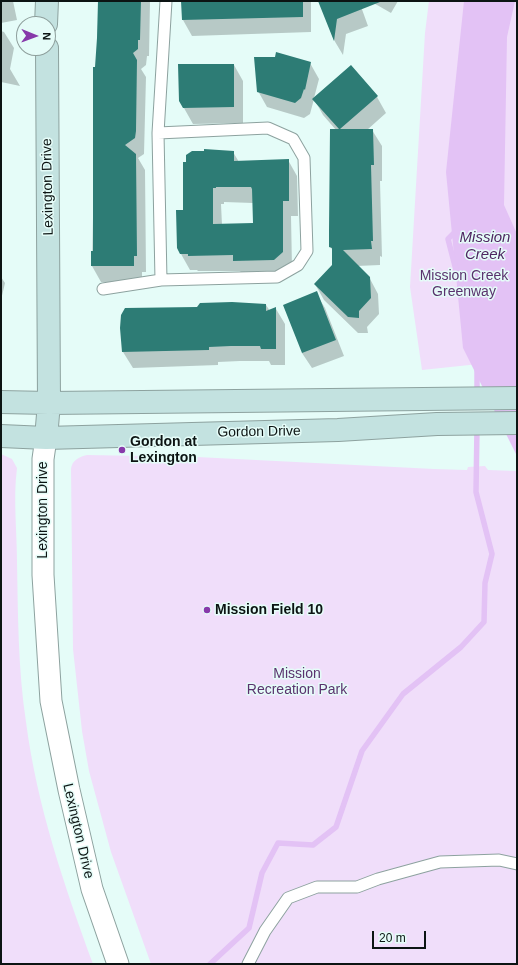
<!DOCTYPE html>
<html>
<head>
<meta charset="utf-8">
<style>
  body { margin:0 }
  #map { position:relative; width:518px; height:965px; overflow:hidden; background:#e5fcf8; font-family:Arial,sans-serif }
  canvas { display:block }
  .frame { position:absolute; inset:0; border:2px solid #0c1413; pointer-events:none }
  .north { position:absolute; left:16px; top:16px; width:40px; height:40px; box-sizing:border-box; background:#e5fcf8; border:1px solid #8e9f9c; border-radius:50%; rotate:91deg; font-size:11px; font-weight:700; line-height:16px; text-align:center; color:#0c1413 }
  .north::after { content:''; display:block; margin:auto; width:14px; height:18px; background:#8739aa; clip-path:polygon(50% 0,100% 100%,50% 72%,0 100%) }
  .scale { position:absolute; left:372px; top:931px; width:54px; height:18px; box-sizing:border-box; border:2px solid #0c1413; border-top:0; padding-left:5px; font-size:12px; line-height:14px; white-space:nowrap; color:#0c1413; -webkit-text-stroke:3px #e5fcf8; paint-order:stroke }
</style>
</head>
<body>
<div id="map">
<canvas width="518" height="965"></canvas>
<div class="frame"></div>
<div class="north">N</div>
<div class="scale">20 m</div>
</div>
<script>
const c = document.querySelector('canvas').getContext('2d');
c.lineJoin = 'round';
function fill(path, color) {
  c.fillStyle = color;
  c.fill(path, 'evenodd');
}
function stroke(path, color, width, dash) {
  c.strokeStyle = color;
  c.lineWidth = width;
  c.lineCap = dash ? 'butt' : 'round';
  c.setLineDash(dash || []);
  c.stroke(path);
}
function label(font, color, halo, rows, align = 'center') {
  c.font = font + ' Arial,sans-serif';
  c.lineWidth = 3;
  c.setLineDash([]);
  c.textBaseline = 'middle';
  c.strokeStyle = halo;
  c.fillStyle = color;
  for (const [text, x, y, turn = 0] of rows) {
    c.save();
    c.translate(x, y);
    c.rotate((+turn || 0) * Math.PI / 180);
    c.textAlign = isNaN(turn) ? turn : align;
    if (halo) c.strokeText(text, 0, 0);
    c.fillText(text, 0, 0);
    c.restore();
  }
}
const green = new Path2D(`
  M429,1H517V360L422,370L410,287L425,33Z
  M1,454L12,459L17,468C13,498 17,531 17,562C18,615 18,669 26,722C37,806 64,885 93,964H1Z
  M87,455L197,457L434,469L467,470L468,467L485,466L488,470L517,471V964H151L111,852L89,771L82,731L73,649L71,469C72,460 79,457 87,455Z`);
const water = new Path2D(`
  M464,1H515L507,37L504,205L517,234V456L463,348L446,172Z`);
const shadow = new Path2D(`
  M1,1H13L17,20L1,23Z
  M99,1H150L149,56H147L146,65L141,69L146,77L144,154L138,158L145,170L146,272H142V282H101L92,266L96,68Z
  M182,1H311V32L192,36L183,20Z
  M319,1H359L368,26L346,34L343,55L334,40Z
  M370,1H398L391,13Z
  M1,31L4,32L14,48L10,69L20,86L1,82Z
  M310,63L319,79L314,98L351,67L377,97L386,113L367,130H372L382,146V181H380L382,257L380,256V265L357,266L369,277L378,294L379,314L367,327L368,333H358L324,300L315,284L333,265V251L330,246L336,130L323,115L314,99L310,114L304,118L267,107L258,91Z
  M234,65L243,81V123L193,124L180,101Z
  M233,152L239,162L288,160L297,176L298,216H291L292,268L284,275L244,276L240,271H198L197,270H190L181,254L184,211ZM224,202L253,203L254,224L222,225L221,204H224Z
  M1,277L5,283L1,300Z
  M316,293L325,308L344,356L312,368L302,353Z
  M266,305L270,311L276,309L285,324V365H271L269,361H240L218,362V365L133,368L123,352L121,328L198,308Z`);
const stream = new Path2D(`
  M456,270L448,239L457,230
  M477,394V370
  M210,964L249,928L262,873L278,843L313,845L336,827L362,751L403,694L461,647L484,622L485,583L492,554L476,492L477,428`);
const building = new Path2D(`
  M98,1H141L140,40H138V49L133,53L137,60L136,131L135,138L125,145L136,154L137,256H134V266H91V251H93V67H95L97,38Z
  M181,1H303V17L182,20Z
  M318,1H379L380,2L337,19L334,41Z
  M276,52L311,62L305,90L304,89L301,98L295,103L257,92L254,57H275Z
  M178,64H234V107L183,108L179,101Z
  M351,65L378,96L340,129H373L374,165H371L373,241H371L372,249L343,250L370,277L371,298L359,311V318L348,317L314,284L332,265V248L329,247V230L330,129H339L312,99Z
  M204,149L234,151V161L289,159V201H283V252L274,260L233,261V255L188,256V254H180L177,248L176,210H183V162H186V155L192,151H204ZM216,187H251L252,189L253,223L213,224V188H216Z
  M317,291L336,340L302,353L283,305Z
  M232,302L266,304V311L276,307V349H261L260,346H231L209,347V350L122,352L120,328L121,315L125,308L197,307L200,303Z`);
const lane = new Path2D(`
  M161,280L158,133L166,1
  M103,289L161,280L277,277L298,265L307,251L304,158L293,139L268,128L158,133
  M248,964L265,931L288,898L317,887H357L378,879L440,862L499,860L517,864`);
const street = new Path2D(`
  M46,438L43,459V575L51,701L69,790L92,889L118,964`);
const secondary = new Path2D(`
  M46,24L47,1
  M1,402L49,403L517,398
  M1,436L46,438L338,430L437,424L517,423
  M46,438L49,403L47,48`);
const markers = [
  [122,450,4,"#8739aa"],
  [207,610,4,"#8739aa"]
];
const streetNames = [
  ["Lexington Drive",48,187,-91],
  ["Gordon Drive",259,432,-1],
  ["Lexington Drive",43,510,-90],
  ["Lexington Drive",78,831,77]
];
const parkNames = [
  ["Mission Creek",464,276],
  ["Greenway",464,292],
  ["Mission",297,674],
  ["Recreation Park",297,690]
];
const poiNames = [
  ["Gordon at",130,442],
  ["Lexington",130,458],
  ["Mission Field 10",215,610]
];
const waterNames = [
  ["Mission",485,238],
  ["Creek",485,255]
];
fill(green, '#f0defa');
fill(water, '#e3c2f5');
fill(shadow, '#0003');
stroke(stream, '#e3c2f5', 5.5);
fill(building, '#2d7c75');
stroke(lane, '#8da29f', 13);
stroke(street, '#8da29f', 23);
stroke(secondary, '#8da29f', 24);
stroke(lane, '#fff', 11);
stroke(street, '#fff', 21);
stroke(secondary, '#c3e2e0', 22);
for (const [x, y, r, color] of markers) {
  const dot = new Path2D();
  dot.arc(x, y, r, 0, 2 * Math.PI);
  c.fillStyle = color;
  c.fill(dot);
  stroke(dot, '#e5fcf8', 1.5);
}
label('14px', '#0c1413', '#e5fcf8', streetNames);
label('14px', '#5a326e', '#e5fcf8', parkNames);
label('bold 14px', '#0c1413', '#e5fcf8', poiNames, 'left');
label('italic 15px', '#4e2661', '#e5fcf8', waterNames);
</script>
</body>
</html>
